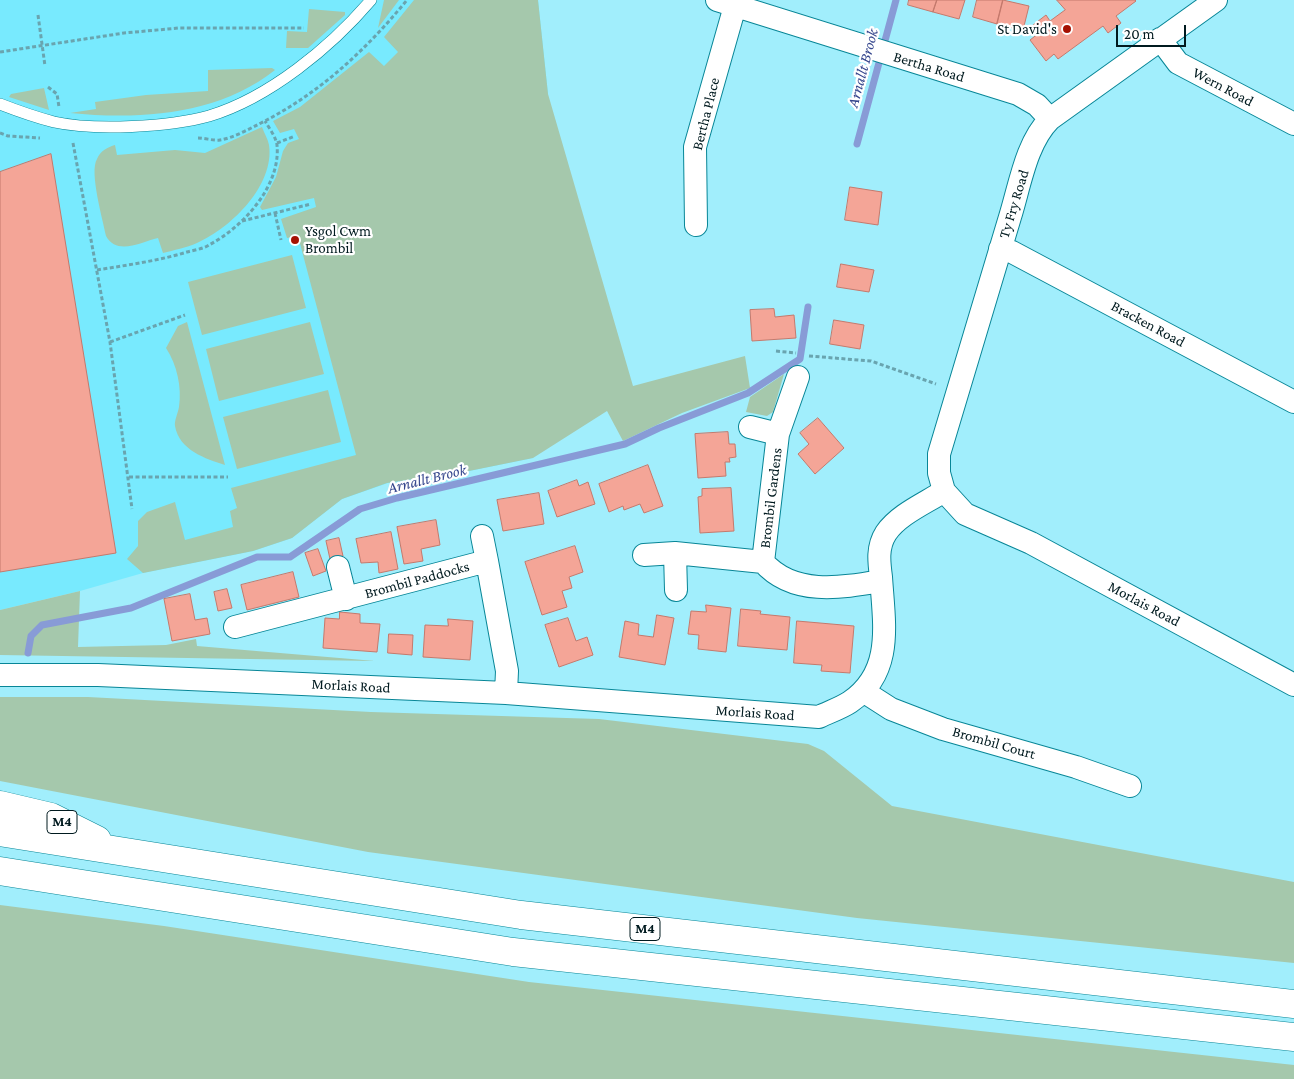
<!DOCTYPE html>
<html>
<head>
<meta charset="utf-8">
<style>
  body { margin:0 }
  #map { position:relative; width:1294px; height:1079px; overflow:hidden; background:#a1eefc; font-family:"Crimson Pro",serif }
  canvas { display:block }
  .scale { position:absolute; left:1116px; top:25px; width:70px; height:22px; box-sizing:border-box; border:2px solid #001a1f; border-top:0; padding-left:6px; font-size:15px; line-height:18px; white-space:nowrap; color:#001a1f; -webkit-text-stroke:4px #fff; paint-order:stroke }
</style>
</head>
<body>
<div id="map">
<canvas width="1294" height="1079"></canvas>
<div class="scale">20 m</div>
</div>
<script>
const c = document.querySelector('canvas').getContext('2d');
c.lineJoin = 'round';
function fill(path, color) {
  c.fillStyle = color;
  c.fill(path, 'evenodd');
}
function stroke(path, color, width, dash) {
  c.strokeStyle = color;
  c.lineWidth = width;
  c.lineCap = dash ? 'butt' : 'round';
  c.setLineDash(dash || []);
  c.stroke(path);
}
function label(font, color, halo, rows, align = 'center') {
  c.font = font + ' "Crimson Pro",serif';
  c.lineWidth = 4.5;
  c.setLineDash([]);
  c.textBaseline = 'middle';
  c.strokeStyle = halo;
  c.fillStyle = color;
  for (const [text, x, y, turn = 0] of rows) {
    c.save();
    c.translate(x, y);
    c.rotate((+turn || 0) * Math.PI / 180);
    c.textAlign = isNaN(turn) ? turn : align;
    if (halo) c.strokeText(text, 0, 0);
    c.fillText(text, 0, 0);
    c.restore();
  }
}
const built = new Path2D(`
  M0,0H538L548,94L533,458L469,471L388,483L342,499L292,538L253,551L143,573L80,591L0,610Z`);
const green = new Path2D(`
  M384,0H399L378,28Z
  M414,0H538L548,94L633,386L745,356L750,388L682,413L623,441L607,411L533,458L469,471L387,483L342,499L292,538L253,551L143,573L127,559L138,546V521L147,512L175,502L185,540L233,527L230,511L237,508L231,488L356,455L298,236L287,238L281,219L316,207L314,198L262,210L260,207L276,177L283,151L288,143L299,139L294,129L280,133L273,121L300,107L369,52L384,66L398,52L384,37Z
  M309,9L345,12V15L308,48H286L287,31L307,32Z
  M272,68L275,70C218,115 141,120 70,113L96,109L95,102L146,95L208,91V70Z
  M44,88L49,110L9,97L11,94Z
  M262,127C264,133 268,139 269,145C275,185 231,228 197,243C186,248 174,250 163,253L158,238C141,242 117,256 106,236C103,220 89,172 97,159C100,151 108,147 115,145L117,155L175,150L205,153Z
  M292,255L306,308L202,335L188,282Z
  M187,322L225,465C206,459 179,450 175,426C174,421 178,413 179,407C182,387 177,365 166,348L178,326Z
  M310,322L324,374L219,401L206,349Z
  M784,374L773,412L767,416L746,412L750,397Z
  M328,390L341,442L237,469L223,417Z
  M80,591L78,647L166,645L196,639L197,646L375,661L0,655V610Z
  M0,697H88L371,712L599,719L808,744L824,751L892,806L1294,882V963L857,918L368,852L0,781Z
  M0,905L164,926L529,982L1294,1065V1079H0Z`);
const stream = new Path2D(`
  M857,144L896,0
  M28,653L31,636L42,625L131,608L257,557H290L360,509L397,498L625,444L659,428L748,393L800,359L808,307`);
const building = new Path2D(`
  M909,0H937L933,12L908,5Z
  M937,0H965L959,19L933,12Z
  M977,0H1003L997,24L973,17Z
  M1003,0L1029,6L1023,30L997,24Z
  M1057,0H1135L1136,1L1116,16L1121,23L1108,33L1103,26L1058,59L1054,54L1046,61L1030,40L1039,33L1033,25L1046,15L1050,21L1065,10Z
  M51,154L116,553L0,572V172Z
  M850,187L882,192L878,225L845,220Z
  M841,264L874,270L869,292L837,287Z
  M774,309L775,317L794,315L796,338L752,341L750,310Z
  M834,320L864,325L860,349L830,344Z
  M818,418L844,448L815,474L798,454L809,444L800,433Z
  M728,432L729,444H735L736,457L729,458L730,462H725L726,476L698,478L695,434Z
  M648,465L663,506L644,513L640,504L624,510L623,506L609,512L599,484Z
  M577,480L579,486L588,482L595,504L557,517L548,491Z
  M731,488L734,531L700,533L698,497L702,496V489Z
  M539,493L544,524L503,531L497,500Z
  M436,520L440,545L421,549L423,561L404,564L397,527Z
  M391,532L398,569L379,573L378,562L361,563L356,539Z
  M339,538L343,556L330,559L326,541Z
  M575,546L583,572L569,577L572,588L562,591L567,607L542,615L525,562Z
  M318,549L326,571L313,576L305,553Z
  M293,572L299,597L247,610L241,585Z
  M227,589L232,608L218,611L214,592Z
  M190,594L195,620L207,618L210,634L172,641L164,599Z
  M706,605L731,608L726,652L698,649L699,635L688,634L691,611L706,612Z
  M741,609L761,611L760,614L790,617L787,650L738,646Z
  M340,612L360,614V623L380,624L377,652L323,648L325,618L339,619Z
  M657,615L674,618L665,665L619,657L625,621L639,624L638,635L653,637Z
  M568,618L576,641L587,637L593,655L559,667L545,625Z
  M448,619L473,621L470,660L423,657L425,625L448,626Z
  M797,621L854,626L850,673L821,671L822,665L794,663Z
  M389,634L413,635L412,655L388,653Z`);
const path = new Path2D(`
  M38,15L45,66
  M0,52L124,33L179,28H304
  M48,87L57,94L59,107
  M0,133L8,136L40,138
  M198,138C205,138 214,141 220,140C233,138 247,130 259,124C319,94 365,51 407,0
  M73,143L110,342L132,509
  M277,143L295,136
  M275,213L281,240
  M242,221L311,204
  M97,270C127,265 158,261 187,252C194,250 203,249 209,245C243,227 281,186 277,145C276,137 269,128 265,121
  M110,342L185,315
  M776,351L796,353
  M809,356L871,361L936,384
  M129,477H228`);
const lane = new Path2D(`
  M0,104C18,111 35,117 54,122C95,131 169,127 209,116C269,98 331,47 371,0`);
const street = new Path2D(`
  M717,0L1018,94L1037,105L1050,119
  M1216,0L1050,119C1026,143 1020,185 1010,217C986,296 963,375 939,454V473L944,491L965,514L1031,543L1294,685
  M1160,39L1178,63L1294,124
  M696,225L695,147L735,6
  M1000,249L1012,252L1294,402
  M750,427L778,434
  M482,536L487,561
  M675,553L676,590
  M644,555L675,553L763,562C793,596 840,588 881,581
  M763,562L778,434L798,377
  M338,567L346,599
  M235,627L487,561L507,671L506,693
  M0,675H98L506,693L819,717C829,712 841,708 850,702C894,672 884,624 881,577C879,562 877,547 886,533C899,514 926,503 944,491
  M863,691L891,709L943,729L1076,767L1130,786`);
const highway = new Path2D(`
  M0,805L51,817L97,840
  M0,832L521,915L1294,1004
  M0,871L513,952L1294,1037`);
const markers = [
  [1067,29,5,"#a51102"],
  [295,240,5,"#a51102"]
];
const shields = [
  [62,822,30],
  [645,929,30]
];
const shieldNames = [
  ["M4",62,822],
  ["M4",645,929]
];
const poiNames = [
  ["St David's",1057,29],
  ["Ysgol Cwm",305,231,"left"],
  ["Brombil",305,248,"left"]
];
const streetNames = [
  ["Bertha Road",929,67,17],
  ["Wern Road",1223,87,28],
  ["Bertha Place",706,114,-76],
  ["Ty Fry Road",1014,204,-73],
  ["Bracken Road",1148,324,28],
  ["Brombil Gardens",771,498,-83],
  ["Brombil Paddocks",417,580,-15],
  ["Morlais Road",1144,604,28],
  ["Morlais Road",351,686,3],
  ["Morlais Road",755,713,4],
  ["Brombil Court",994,743,16]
];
const waterNames = [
  ["Arnallt Brook",863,68,-75],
  ["Arnallt Brook",427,479,-14]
];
fill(built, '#78eafe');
fill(green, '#a5c8ac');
stroke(stream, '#889bd6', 7);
fill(building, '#f4a597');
stroke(building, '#c4796c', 1);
stroke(lane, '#088697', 12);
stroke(street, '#088697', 24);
stroke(highway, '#088697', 29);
stroke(path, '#69a4af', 3, [4, 2.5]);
stroke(lane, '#fff', 11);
stroke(street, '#fff', 22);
stroke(highway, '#fff', 28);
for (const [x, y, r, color] of markers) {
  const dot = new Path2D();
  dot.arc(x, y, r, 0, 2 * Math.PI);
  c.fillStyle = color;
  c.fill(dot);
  stroke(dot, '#fff', 2);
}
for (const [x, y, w] of shields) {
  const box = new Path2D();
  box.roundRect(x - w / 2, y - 11.5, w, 23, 4);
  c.fillStyle = '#fff';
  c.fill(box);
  stroke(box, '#001a1f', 1);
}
label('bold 14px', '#001a1f', null, shieldNames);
label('15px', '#001a1f', '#fff', poiNames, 'right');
label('15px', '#001a1f', '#fff', streetNames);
label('italic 16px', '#35468d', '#fff', waterNames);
</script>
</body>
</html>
